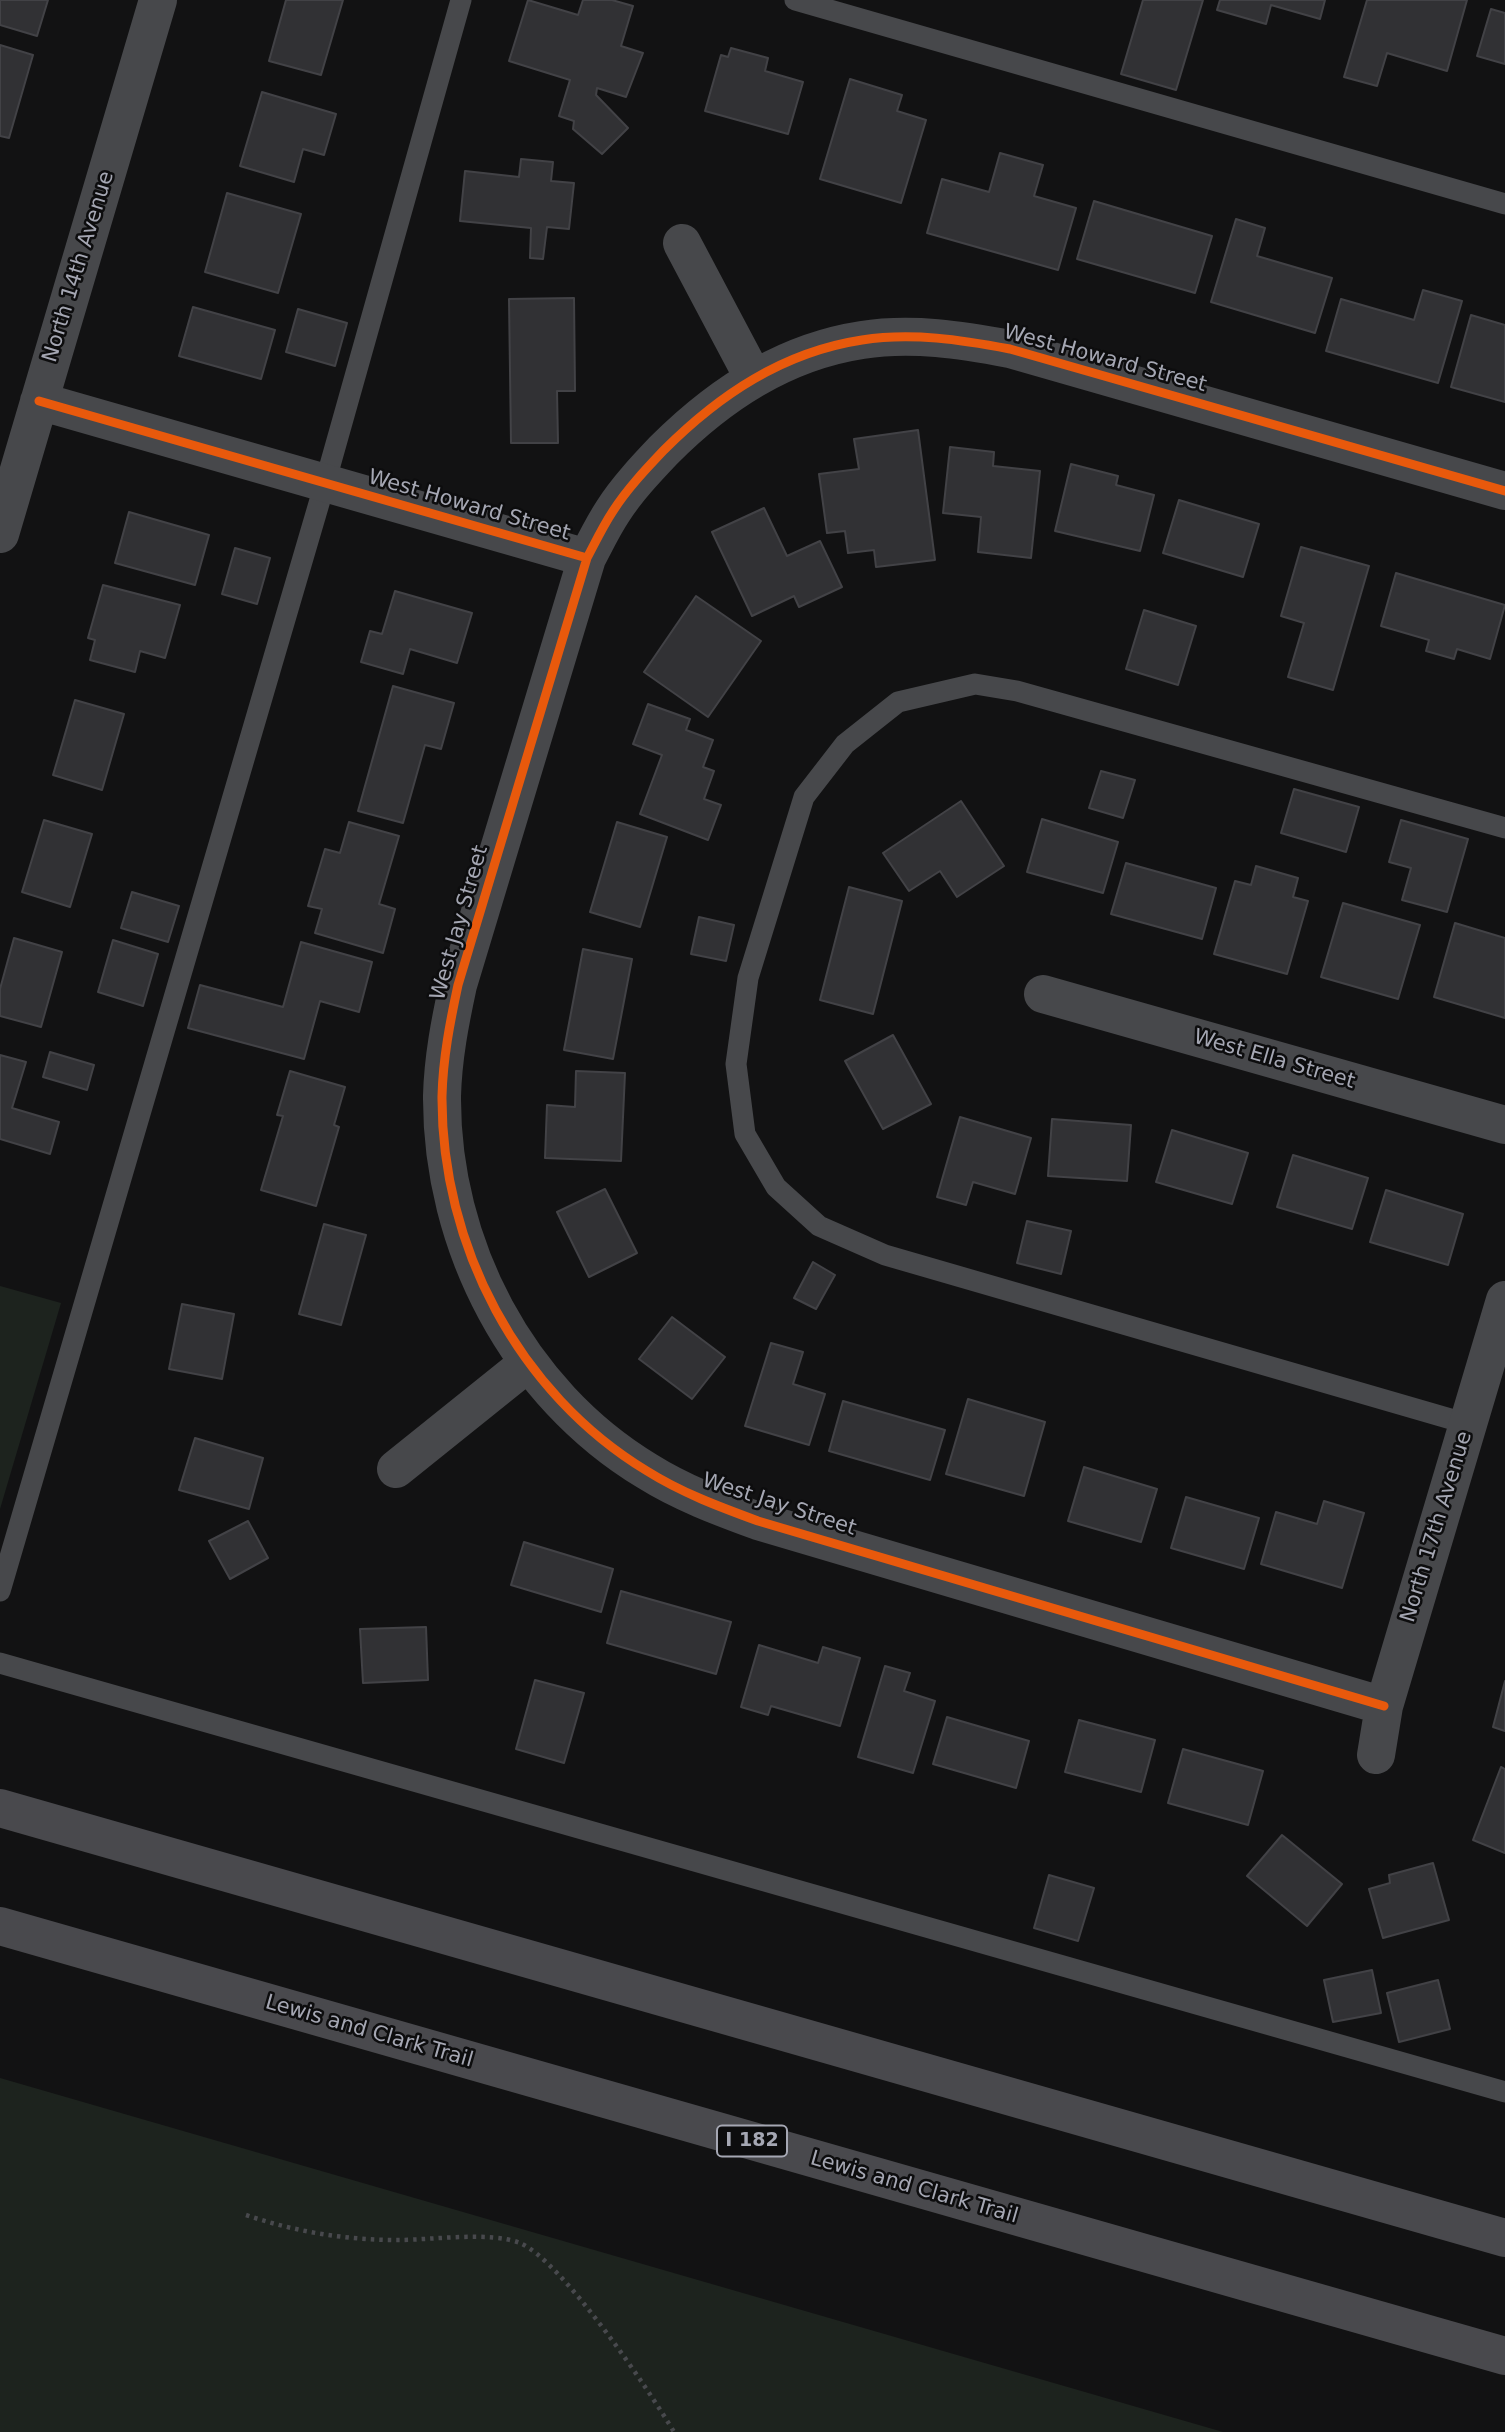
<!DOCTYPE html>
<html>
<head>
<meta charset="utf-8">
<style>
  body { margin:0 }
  canvas { display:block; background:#121213 }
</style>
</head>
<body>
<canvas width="1505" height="2432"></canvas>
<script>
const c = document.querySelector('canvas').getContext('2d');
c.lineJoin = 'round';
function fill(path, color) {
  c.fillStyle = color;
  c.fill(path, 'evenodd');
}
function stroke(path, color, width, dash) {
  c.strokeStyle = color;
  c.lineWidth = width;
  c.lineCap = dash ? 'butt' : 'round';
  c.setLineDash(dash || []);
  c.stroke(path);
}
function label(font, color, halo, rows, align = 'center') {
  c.font = font + ' "DejaVu Sans",sans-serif';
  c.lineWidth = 5;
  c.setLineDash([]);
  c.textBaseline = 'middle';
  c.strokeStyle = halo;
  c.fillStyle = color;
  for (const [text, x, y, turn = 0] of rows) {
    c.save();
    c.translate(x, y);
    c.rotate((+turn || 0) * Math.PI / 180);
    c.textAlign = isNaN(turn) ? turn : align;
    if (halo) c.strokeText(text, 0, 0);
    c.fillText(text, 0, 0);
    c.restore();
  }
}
const green = new Path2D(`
  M0,1286L61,1303L0,1509Z
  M0,2078L1223,2432H0Z`);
const building = new Path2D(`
  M0,0H48L37,36L0,25Z
  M286,0H343L321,75L269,61Z
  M528,0L578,15L583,0H612L633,6L621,46L643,53L626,97L597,88L596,95L628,128L602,154L573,129L574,121L559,116L570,80L509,61Z
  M1143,0H1203L1176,90L1121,74Z
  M1220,0H1325L1320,19L1271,5L1266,24L1217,10Z
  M1367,0H1467L1447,71L1387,53L1377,86L1344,77Z
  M1491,9L1505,13V64L1477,56Z
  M0,45L33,55L9,138L0,136Z
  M731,48L768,58L765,71L803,82L788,134L705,111L721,55L728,57Z
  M850,79L902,95L897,111L926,120L901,203L820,179Z
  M262,92L336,114L324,155L303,149L294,182L240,166Z
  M1000,153L1043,165L1034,196L1076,208L1058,270L927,233L942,179L989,192Z
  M521,159L553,162L551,181L574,183L569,229L547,227L543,259L530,258L531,228L460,221L465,171L519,177Z
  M227,193L301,214L278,293L205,272Z
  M1094,201L1212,236L1195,293L1077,259Z
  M1236,219L1265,228L1257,256L1332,278L1315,333L1211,302Z
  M1423,290L1462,301L1438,383L1326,351L1341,299L1414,320Z
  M574,298L575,391H557L558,443H511L509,299Z
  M193,307L275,330L261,379L179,356Z
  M298,309L347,323L335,366L286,352Z
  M1471,315L1505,325V402L1451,387Z
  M918,430L935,560L876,567L874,550L848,553L845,531L827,533L819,474L859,469L854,439Z
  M950,447L994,452L993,466L1040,471L1031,558L978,552L981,517L943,513Z
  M1071,464L1118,476L1116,485L1154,495L1140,551L1055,531Z
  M1179,500L1259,524L1243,577L1163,553Z
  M764,508L787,556L820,541L842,587L799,607L794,596L752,616L712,532Z
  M129,512L209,535L195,585L115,563Z
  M1301,547L1369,566L1333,690L1288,677L1304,623L1281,616Z
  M235,548L270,558L257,604L222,594Z
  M1396,573L1505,605L1490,659L1457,649L1454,659L1426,651L1429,640L1381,626Z
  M103,585L180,605L165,658L140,651L135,672L90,660L95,640L88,638Z
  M395,591L472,613L457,663L410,649L403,674L361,662L370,631L382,634Z
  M696,596L761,641L708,717L644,672Z
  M1144,610L1196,626L1178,685L1126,669Z
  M393,686L454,703L441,749L425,745L403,823L358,811Z
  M75,700L124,714L102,790L53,775Z
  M648,704L690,719L686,730L713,740L703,767L714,771L704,799L721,805L708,840L640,814L662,755L633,744Z
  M1101,771L1135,780L1123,818L1089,808Z
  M1294,789L1359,807L1346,852L1281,833Z
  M961,801L1004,866L957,897L940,871L909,891L883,853Z
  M1042,819L1118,842L1103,893L1027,872Z
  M44,820L92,834L70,907L22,892Z
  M1401,820L1468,839L1447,912L1402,900L1411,868L1389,862Z
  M349,822L399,836L379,904L395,909L383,953L315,933L322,909L308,906L325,849L340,853Z
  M617,822L667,837L640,927L590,912Z
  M1126,863L1216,888L1202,939L1111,914Z
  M1256,866L1298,878L1293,897L1308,901L1287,974L1214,954L1235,881L1251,885Z
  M849,887L902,901L873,1014L820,1000Z
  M132,892L179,906L168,942L121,928Z
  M1343,903L1420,925L1398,999L1321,977Z
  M699,917L734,925L726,961L691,954Z
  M1455,923L1505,938V1018L1434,997Z
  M14,938L62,952L41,1027L0,1016V989Z
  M113,940L158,954L143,1006L98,992Z
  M301,942L372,962L359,1012L320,1001L304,1059L188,1028L200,985L283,1007Z
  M583,949L632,959L613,1059L564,1050Z
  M893,1035L931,1104L883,1129L845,1061Z
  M50,1052L94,1065L87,1090L43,1077Z
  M0,1055L26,1062L12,1108L59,1122L50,1154L0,1139Z
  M290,1071L345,1087L334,1125L339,1127L316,1206L261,1190L283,1116L277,1115Z
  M576,1071L625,1073L621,1161L545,1158L547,1105L575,1107Z
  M960,1117L1031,1138L1015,1194L973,1182L966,1205L937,1197Z
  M1052,1119L1131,1125L1127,1181L1048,1176Z
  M1172,1130L1248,1153L1232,1204L1156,1182Z
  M1293,1155L1368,1178L1352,1229L1277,1207Z
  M605,1189L637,1253L589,1277L557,1212Z
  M1386,1190L1463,1214L1448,1265L1370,1242Z
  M1027,1221L1071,1231L1061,1274L1017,1263Z
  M324,1224L366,1235L341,1325L299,1314Z
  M813,1262L835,1275L816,1309L794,1298Z
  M182,1304L234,1314L222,1379L169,1369Z
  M672,1317L725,1357L692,1399L639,1359Z
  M771,1343L803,1352L793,1384L825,1394L809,1445L745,1426Z
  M968,1399L1045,1422L1024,1496L946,1474Z
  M843,1401L945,1430L930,1480L829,1451Z
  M195,1438L263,1458L249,1509L179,1490Z
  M1084,1467L1157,1489L1141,1542L1068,1521Z
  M1186,1497L1259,1518L1244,1569L1171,1548Z
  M1324,1501L1364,1513L1342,1588L1261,1564L1276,1512L1317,1524Z
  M248,1521L268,1558L230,1579L209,1541Z
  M524,1542L613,1569L601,1612L511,1585Z
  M621,1591L731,1622L716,1674L607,1643Z
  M426,1627L428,1680L363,1683L360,1629Z
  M759,1645L818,1663L823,1647L860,1658L840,1726L771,1706L768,1715L741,1707Z
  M885,1666L910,1673L904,1691L935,1701L913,1773L858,1757Z
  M535,1680L584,1693L564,1763L516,1749Z
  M1505,1681V1731L1493,1727Z
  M947,1717L1029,1741L1016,1788L933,1764Z
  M1079,1720L1155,1740L1141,1792L1065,1772Z
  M1183,1749L1263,1771L1248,1825L1168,1803Z
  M1501,1767L1505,1769V1853L1473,1840Z
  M1282,1835L1342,1884L1307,1926L1247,1876Z
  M1433,1863L1449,1920L1383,1938L1369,1889L1390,1883L1389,1875Z
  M1049,1875L1094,1888L1078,1941L1034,1928Z
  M1372,1970L1381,2013L1333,2022L1324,1980Z
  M1438,1980L1450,2029L1399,2042L1387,1993Z`);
const path = new Path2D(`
  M246,2215C296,2232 346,2240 398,2240C432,2240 490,2231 520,2243C562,2261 649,2390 674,2432`);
const service = new Path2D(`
  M795,0L1505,204
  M1468,1424L885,1255L819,1226L776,1187L745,1134L736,1064L748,978L804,797L845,744L898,702L975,684L1017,691L1505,828
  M0,1591L325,483L461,0
  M0,1663L1505,2092`);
const minor = new Path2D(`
  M682,243L753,377
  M39,401L587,558C595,543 603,526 613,511C627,489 646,469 664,450C719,395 783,352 862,340C912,332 962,340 1010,349L1505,491
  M0,534L158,0
  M587,558L458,985C450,1022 443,1058 442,1096C441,1245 518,1393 647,1471C682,1493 720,1507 758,1521L1384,1706
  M1043,994L1505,1125
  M396,1469L528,1363
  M1376,1755L1384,1706L1505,1300`);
const motorway = new Path2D(`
  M0,1808L1505,2238
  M0,1926L1505,2356`);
const cycleway = new Path2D(`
  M39,401L587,558C595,543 603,526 613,511C627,489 646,469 664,450C719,395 783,352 862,340C912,332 962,340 1010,349L1505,491
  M587,558L458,985C450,1022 443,1058 442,1096C441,1245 518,1393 647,1471C682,1493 720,1507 758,1521L1384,1706`);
const shields = [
  [752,2141,70]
];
const shieldNames = [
  ["I 182",752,2141]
];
const streetNames = [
  ["North 14th Avenue",79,267,-73],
  ["West Howard Street",1105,359,15],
  ["West Howard Street",469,506,16],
  ["West Jay Street",460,923,-74],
  ["West Ella Street",1274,1060,16],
  ["West Jay Street",779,1505,18],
  ["North 17th Avenue",1437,1527,-73],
  ["Lewis and Clark Trail",369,2032,16],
  ["Lewis and Clark Trail",914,2188,16]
];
fill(green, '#1d231e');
fill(building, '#313134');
stroke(building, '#424246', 2);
stroke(path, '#48494d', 4.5, [3.5, 5]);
stroke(service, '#47484b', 21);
stroke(minor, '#47484b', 38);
stroke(motorway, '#49494d', 38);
stroke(cycleway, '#e8590c', 9);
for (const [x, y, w] of shields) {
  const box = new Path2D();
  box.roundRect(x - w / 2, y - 15.5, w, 31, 5);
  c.fillStyle = '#0d0d0e';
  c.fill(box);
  stroke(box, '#a5a7b3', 2);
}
label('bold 19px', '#a5a7b3', null, shieldNames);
label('21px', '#a5a7b3', '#0d0d0e', streetNames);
</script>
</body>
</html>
